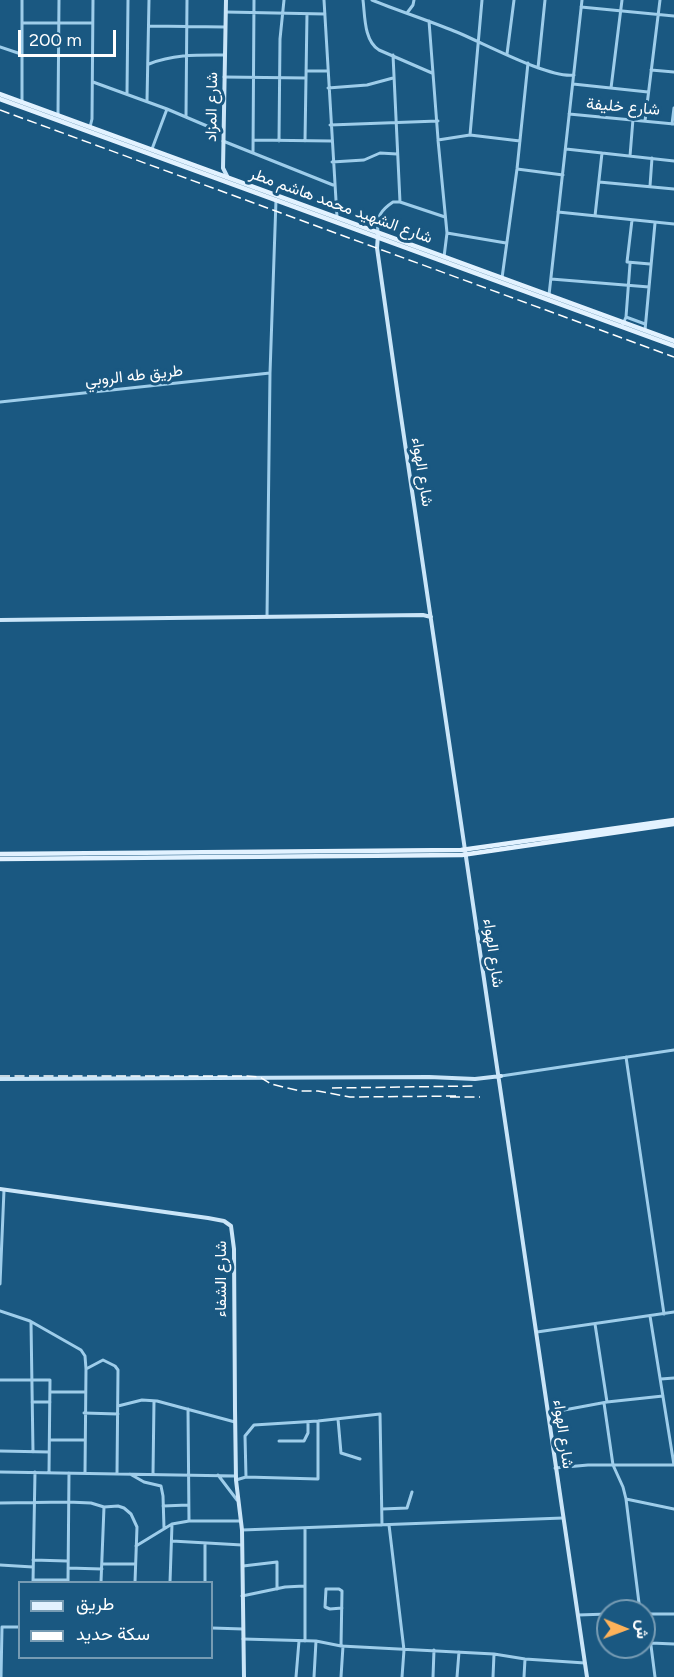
<!DOCTYPE html>
<html>
<head>
<meta charset="utf-8">
<style>
  body { margin:0 }
  #map { position:relative; width:674px; height:1677px; overflow:hidden; background:#1a5881; font-family:Figtree,Vazirmatn,sans-serif }
  canvas { display:block }
  .legend { position:absolute; left:18px; top:1581px; width:195px; height:78px; box-sizing:border-box; background:#1a5881; border:2px solid #769bb3; margin:0; padding:8px 10px; list-style:none; font-size:18px; color:#fff }
  .legend li { display:flex; align-items:center; gap:12px; height:30px }
  .legend b { width:30px; border:2px solid #769bb3 }
  .north { position:absolute; left:596px; top:1599px; width:60px; height:60px; box-sizing:border-box; background:#1a5881; border:2px solid #769bb3; border-radius:50%; rotate:91deg; font-size:16px; font-weight:700; line-height:24px; text-align:center; color:#fff }
  .north::after { content:''; display:block; margin:auto; width:21px; height:27px; background:#fdb25a; clip-path:polygon(50% 0,100% 100%,50% 72%,0 100%) }
  .scale { position:absolute; left:18px; top:30px; width:98px; height:27px; box-sizing:border-box; border:3px solid #fff; border-top:0; padding-left:8px; font-size:18px; line-height:21px; white-space:nowrap; color:#fff; -webkit-text-stroke:4px #1a5881; paint-order:stroke }
</style>
</head>
<body>
<div id="map">
<canvas width="674" height="1677"></canvas>
<ul class="legend">
<li><b style="height:8px;background:#e2f2ff"></b>طريق</li>
<li><b style="height:8px;background:#fff"></b>سكة حديد</li>
</ul>
<div class="north">ش</div>
<div class="scale">200 m</div>
</div>
<script>
const c = document.querySelector('canvas').getContext('2d');
c.lineJoin = 'round';
function stroke(path, color, width, dash) {
  c.strokeStyle = color;
  c.lineWidth = width;
  c.lineCap = dash ? 'butt' : 'round';
  c.setLineDash(dash || []);
  c.stroke(path);
}
function label(font, color, halo, rows, align = 'center') {
  c.font = font + ' Figtree,Vazirmatn,sans-serif';
  c.lineWidth = 6;
  c.setLineDash([]);
  c.textBaseline = 'middle';
  c.strokeStyle = halo;
  c.fillStyle = color;
  for (const [text, x, y, turn = 0] of rows) {
    c.save();
    c.translate(x, y);
    c.rotate((+turn || 0) * Math.PI / 180);
    c.textAlign = isNaN(turn) ? turn : align;
    if (halo) c.strokeText(text, 0, 0);
    c.fillText(text, 0, 0);
    c.restore();
  }
}
const street = new Path2D(`
  M22,0V102
  M324,0L337,217
  M363,0C365,16 364,41 379,50L432,73
  M372,0C399,11 427,20 454,31C480,41 549,79 574,75
  M581,7L674,16
  M226,12L325,14
  M407,13L413,5L414,0
  M429,21L438,139
  M22,23H92
  M149,26L225,27
  M0,47L21,54
  M507,54L514,0
  M149,64C174,54 198,55 225,55
  M538,68L545,0
  M651,70L674,72
  M306,71H327
  M224,77L306,78
  M93,82L167,109L207,126L223,130
  M573,84L648,92
  M328,88L367,85L393,78
  M611,88L622,0
  M127,94L128,0
  M147,101L149,0
  M569,114L674,124
  M58,115L59,0
  M186,117L187,0
  M645,121L660,0
  M672,124L674,108
  M330,125L438,121
  M90,127L92,119L93,0
  M470,135L520,141
  M253,140L331,141
  M223,141L333,185
  M279,141L280,39L284,0
  M305,141L307,14
  M152,149L167,109
  M566,149L674,161
  M253,153L254,0
  M630,156L633,119
  M332,162L364,160L380,153L397,154
  M517,169L563,175
  M599,182L674,189
  M650,186L652,158
  M400,202L445,217
  M558,212L674,224
  M595,216L602,153
  M632,220L627,262L650,264
  M378,232C376,217 381,210 393,202H400L393,55
  M447,233L506,243
  M444,257L447,233L438,140L470,135L482,0
  M502,278L517,169L528,63
  M551,279L649,287
  M549,295L582,0
  M626,317L645,324
  M623,324L626,317L630,264
  M645,330L655,223
  M0,402L270,373
  M267,617L270,373L276,200
  M626,1057L664,1314
  M501,1076L674,1050
  M0,1284L4,1190
  M0,1311L30,1321L81,1350L85,1356L86,1369L85,1473
  M650,1316L674,1465
  M31,1322L33,1452
  M595,1324L607,1402
  M537,1332L674,1312
  M86,1369L103,1360L115,1366L118,1370L117,1474
  M661,1379L674,1378
  M0,1380H50L49,1472
  M50,1392H84
  M32,1402H50
  M604,1403L613,1465L623,1487L626,1499L640,1611
  M118,1406L142,1400L157,1401L235,1422
  M188,1409L189,1521
  M84,1413L118,1414
  M548,1413L607,1402L663,1396
  M338,1419L341,1453L360,1459
  M50,1440H84
  M279,1441H304L308,1433V1422
  M0,1451L49,1452
  M555,1468L588,1465H674
  M0,1472L236,1476
  M130,1474L144,1482L161,1486L163,1496L164,1528
  M153,1474L154,1401
  M218,1475L237,1500
  M246,1477L318,1479V1421
  M236,1480L246,1477L245,1436L254,1425L318,1421L380,1414L382,1525
  M626,1499L674,1509
  M0,1503L68,1502L91,1503L104,1507L118,1506L124,1508L131,1514L137,1527L135,1582
  M163,1506L188,1505
  M382,1509L407,1508L412,1492
  M389,1525L404,1650L402,1677
  M242,1530L563,1518
  M172,1541L242,1545
  M136,1546L172,1524L189,1521H240
  M33,1560L67,1561
  M102,1564H135
  M0,1565L33,1567
  M243,1566L277,1562V1589
  M68,1568L102,1569
  M34,1580H68
  M33,1582L35,1472
  M68,1582L69,1473
  M101,1582L104,1507
  M170,1582L172,1524
  M205,1582V1543
  M242,1596L285,1587L304,1586
  M644,1614H674
  M647,1614L655,1677
  M578,1615L608,1614
  M2,1627H20
  M212,1628L243,1629
  M243,1639L316,1641L341,1646L494,1654L525,1659L585,1663
  M305,1641V1528
  M651,1643L674,1644
  M341,1646L342,1591L339,1589H326L325,1607L330,1609L342,1608
  M1,1677L2,1627
  M296,1677L299,1641
  M314,1677L316,1641
  M341,1677L343,1646
  M433,1677L434,1650
  M457,1677L459,1652
  M493,1677L494,1654
  M524,1677L525,1659`);
const secondary = new Path2D(`
  M226,0L223,168L227,176
  M378,235L377,248L398,396L587,1677
  M0,620L423,615L431,617
  M0,1079L429,1077L475,1079L501,1076
  M0,1189L208,1218L224,1221L231,1226L234,1249L235,1410L236,1480L242,1530L244,1677`);
const primary = new Path2D(`
  M0,94L674,341
  M0,99L674,346
  M0,854L461,850L674,820
  M0,859L462,855L674,824`);
const rail = new Path2D(`
  M0,110L674,357
  M0,1076H246L260,1077L271,1084L300,1091H318L350,1097L458,1096
  M332,1088L474,1086
  M450,1097H480`);
const streetNames = [
  ["شارع المزاد",212,107,-89],
  ["شارع خليفة",623,107,5],
  ["شارع الشهيد محمد هاشم مطر",341,206,20],
  ["طريق طه الروبي",134,376,-6],
  ["شارع الهواء",422,472,81],
  ["شارع الهواء",493,953,82],
  ["شارع الشفاء",221,1279,-90],
  ["شارع الهواء",563,1434,82]
];
stroke(street, '#9ecdea', 3);
stroke(secondary, '#cae5f8', 4);
stroke(primary, '#e2f2ff', 4.5);
stroke(rail, '#fff', 1.5, [10, 4.5]);
label('16px', '#fff', '#1a5881', streetNames);
</script>
</body>
</html>
